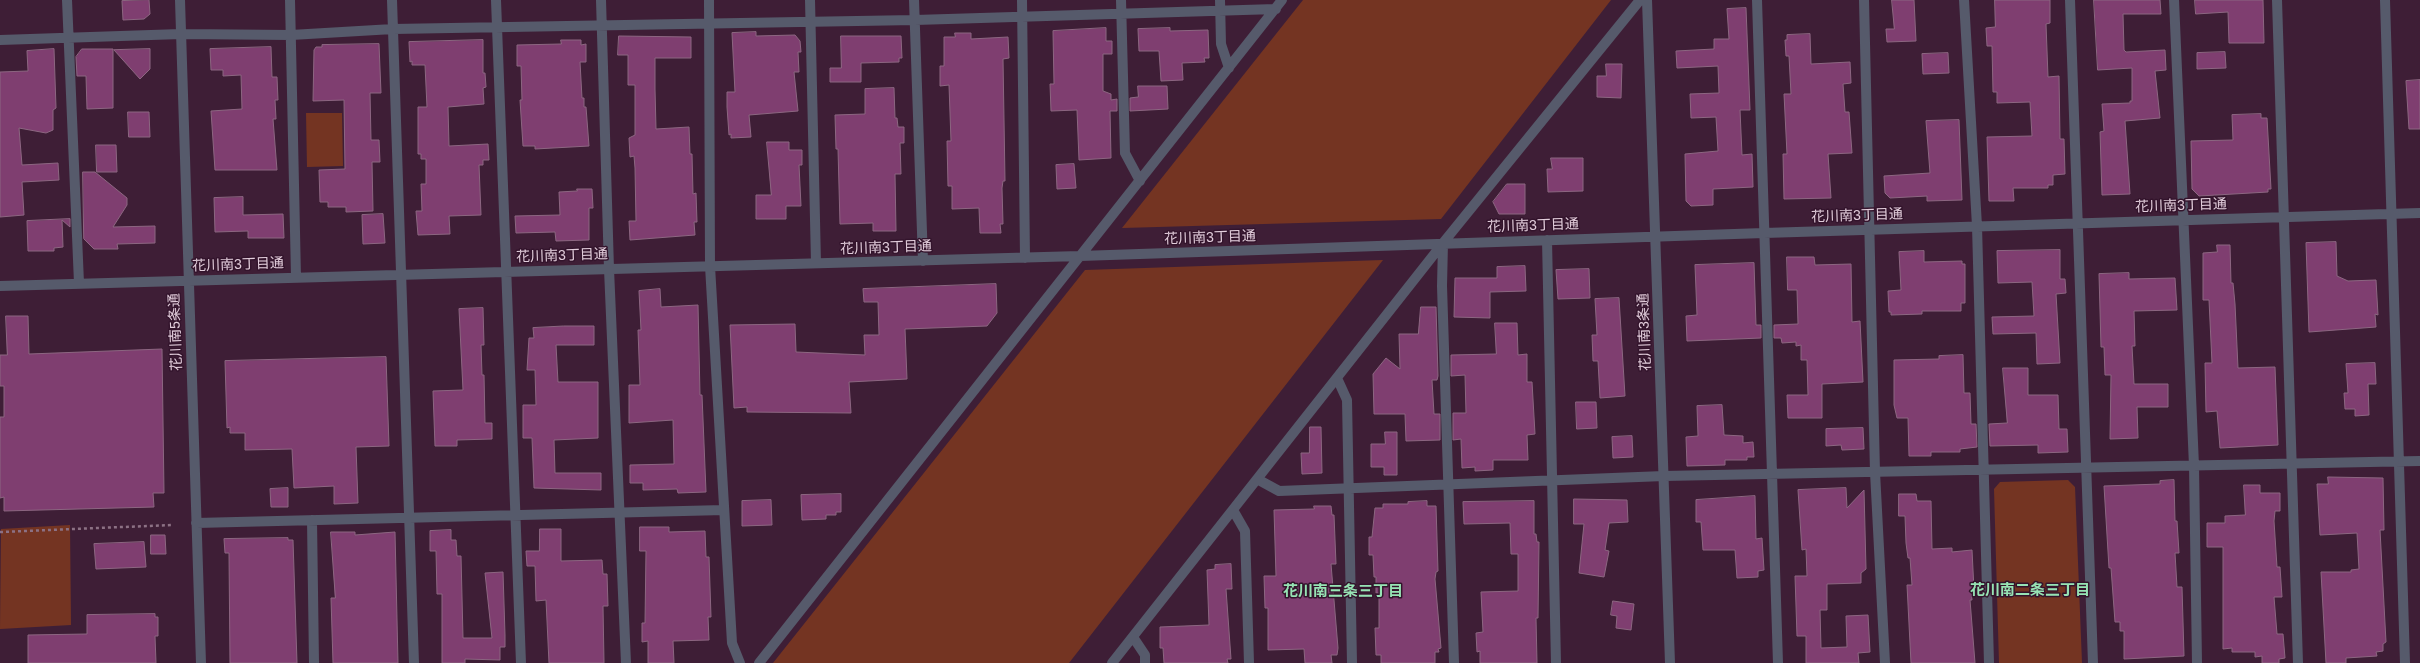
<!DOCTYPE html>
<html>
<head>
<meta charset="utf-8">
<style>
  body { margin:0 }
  canvas { display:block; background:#3e1e36 }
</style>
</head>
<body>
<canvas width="2420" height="663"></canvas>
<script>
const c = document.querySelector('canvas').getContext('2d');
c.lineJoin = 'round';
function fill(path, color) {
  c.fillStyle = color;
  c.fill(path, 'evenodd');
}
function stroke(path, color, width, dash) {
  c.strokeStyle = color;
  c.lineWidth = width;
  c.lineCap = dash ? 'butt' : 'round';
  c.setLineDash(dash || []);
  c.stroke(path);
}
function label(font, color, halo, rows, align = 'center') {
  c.font = font + ' Helvetica,"Noto Sans JP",sans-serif';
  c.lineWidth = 3;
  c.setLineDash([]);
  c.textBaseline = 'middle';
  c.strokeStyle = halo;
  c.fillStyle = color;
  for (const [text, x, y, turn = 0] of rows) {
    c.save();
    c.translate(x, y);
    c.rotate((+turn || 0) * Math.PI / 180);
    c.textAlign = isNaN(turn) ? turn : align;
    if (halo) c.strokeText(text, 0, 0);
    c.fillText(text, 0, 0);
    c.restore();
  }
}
const green = new Path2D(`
  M1303,0H1611L1441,219L1122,228Z
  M306,113H342L343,166L307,167Z
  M1383,260L1069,663H773L1085,270Z
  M2068,480L2075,487L2082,663H1999L1994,489L2000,482Z
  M70,525L71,625L0,629L1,529Z`);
const building = new Path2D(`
  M149,0L150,14L144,19L123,20L122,1Z
  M1892,0H1914L1916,41L1887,42L1886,29H1894Z
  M1995,0H2050V23L2046,24L2048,77L2059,76L2060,139H2064L2065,174L2053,175V185H2048V188H2013L2014,201H1989L1987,137L2032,136L2030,102L1997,103V92H1993L1992,46H1987L1986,28L1995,27Z
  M2094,0H2160L2161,14H2123L2124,50L2126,52L2165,50L2166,70L2155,71L2160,118L2125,121L2130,194L2102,195L2100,132L2104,131L2102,104L2130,103V101H2132V68L2098,70Z
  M2195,0H2263L2264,43H2229L2228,12L2196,14Z
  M1746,8L1750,110H1740L1742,155L1752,154L1753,187L1713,189V205L1691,206L1686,201L1685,154L1718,151L1716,117L1691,118L1690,94L1719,93L1718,66L1677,68L1676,51L1714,49V39H1729L1727,9Z
  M1106,28V41H1112V54H1103V91L1111,94V100L1117,99V111H1110L1111,158L1079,160L1077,110L1051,111L1050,84H1054L1053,31Z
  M1170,28V31L1208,30L1209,58H1204L1205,62L1182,63L1183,80L1161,81L1159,51H1139L1138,29Z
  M756,32V36L795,35L800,41L801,52H798L799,72H794L798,111L749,115L751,137L731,138V134L729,135L727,107V92H735L732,33Z
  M955,33H971V39L1008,37L1009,58L1003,59L1005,181H1003L1002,188L1003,224H1000L1001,233H980L979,208L952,209V186H948L947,141H951L949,85L940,86V66H944V37H955Z
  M1810,34L1811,64L1850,62L1851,83L1843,84L1845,112H1849L1852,153L1828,154L1831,198L1784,199L1783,154H1787L1784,94H1791L1789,56H1786L1785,40H1787V35Z
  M619,36L691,37V58H655V89L656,129L689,127L690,154H692L693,194L696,193L697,222H694L695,235L630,240L629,221H636L635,168L634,156L630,157L629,138L635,135V85H628V55H618Z
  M841,36H901L902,58H899V62L861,63V82H830V68H841Z
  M483,40V73H485L486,87L483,88L484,104L448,107L449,146L488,144L489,160H483V165H479L481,215L449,216L450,234L418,235L416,211H422L421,184H426V159H421V154H418V107H427L425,65H412V61L410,62L409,42Z
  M561,40H581V45L586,44V62H580L582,98H584V107H586L589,146L535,149V146H523L520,100H522L521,66H517V45L561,44Z
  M379,44L381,93H370L371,140H379L380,162H372L373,211L346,212V207H328V202H320L319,170L345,169L344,100L313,101L314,50L316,47H322V45Z
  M271,47L272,77H277L278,100H275L276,119H273L277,170H215L211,111L242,109L241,75L223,76V70H211L210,49Z
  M54,49L56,108L53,110V130L46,133L19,128L22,165L58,163L59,180L22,182L24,215L0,217V72L28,71L27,51Z
  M82,49H113V108L87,109L86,76H77L76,57Z
  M150,49V69L140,79L114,50Z
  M2225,52L2226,68L2197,69V53Z
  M1948,53L1949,73L1923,74L1922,54Z
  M1606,64H1622L1621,98L1597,97V76H1606Z
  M2420,80V129H2409L2406,81Z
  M1138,86H1167L1168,109L1130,111V98L1138,97Z
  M894,88L895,118H897L898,127H904V143H900L901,174H895L896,231H873V223L840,224L838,149H836L835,115L865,114V89Z
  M128,112H149L150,137H129Z
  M2261,114V118H2267L2271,189H2268V192L2199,196L2192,189L2191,141L2233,140L2232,115Z
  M1959,120L1962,200L1927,201V196L1890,198L1885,193L1884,176L1930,173L1926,121Z
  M767,142H789V150H802V165H799L801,206H786V219H756V195H771Z
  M96,145H116L117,172H97Z
  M1551,158H1583V191L1548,192L1547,169H1552Z
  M1074,164L1076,188L1057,189L1056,165Z
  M83,172H95L127,198V205L113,227L155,226V243L117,244L118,249H94L84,239Z
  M1507,184H1525V214H1499L1493,202Z
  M577,189H592L593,208H589V240L556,241L555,232L516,233L515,216L560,215L559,192L577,191Z
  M243,197V215L283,214L284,238H248V231L215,232L214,198Z
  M383,214L385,243L363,244L362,215Z
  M70,219V227L62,220L63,247L54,248V251H28L27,221Z
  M2336,242L2337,276L2348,281L2376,280L2378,315L2375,314L2376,327L2309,332L2306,243Z
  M2217,245H2230L2231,283H2233L2235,304L2238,368L2275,367L2278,445L2220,448L2217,411L2206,412L2205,363H2212L2209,300H2203V253L2217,252Z
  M2060,250V279H2065L2066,293L2056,294L2060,363L2037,364L2036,333L1993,334L1992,317L2034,316L2032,282L1998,283L1997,251Z
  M1924,251V262L1962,261V264H1965V303H1961V311H1922V314L1891,315V312H1889L1888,291L1901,290L1899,252Z
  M1787,257H1814L1815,265L1851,264L1852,322L1860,321L1863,382L1822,384V418H1788L1787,395H1808L1807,360H1801V345L1796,346V342L1782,343L1781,338H1774V325L1798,324L1797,290H1788Z
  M1754,263L1756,325H1761V338L1687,341L1686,316L1697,315L1695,265Z
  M1525,266L1526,291L1490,292V318L1454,317L1455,278H1497V267Z
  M1589,269L1590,298L1558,299L1556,270Z
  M2129,273V279L2175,278L2177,310L2134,311L2135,346H2132L2134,384H2168V407H2137L2138,438L2110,439L2111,375H2105L2104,347H2101L2099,274Z
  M996,284L997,313L987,326L905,329L907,379L849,382L851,413L747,412V407L734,408L730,325L795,324L796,352L865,355L864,335H879L878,302H864L863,289Z
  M660,289L661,307L698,305L700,395H702L706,492L678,493L677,489L643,490V483H630V465L674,464L673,420L629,423V385H640L638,330H641L639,291Z
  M1619,298L1625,396L1600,398L1598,361H1593L1592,335H1597L1595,299Z
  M1421,307H1436L1438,376L1437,380H1432L1434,414H1440V440L1406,441L1405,414H1374L1373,374L1386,358L1400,369L1399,334H1418Z
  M483,308L484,345H481L482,375H484L485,423H492V439L457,440V446H435L433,391L463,390L459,309Z
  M6,316H28L29,354L162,349L164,493H153L154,507L4,511V497L0,498V417H4V386H0V355H7Z
  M1495,323H1517L1518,355L1527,354V382H1532L1535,434L1527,435L1528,460H1493V470L1475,471V467L1462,468L1461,439L1453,440V413H1466L1465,375L1451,376V355L1496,354Z
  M564,326H594V345H556L558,382H598V438L554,440L555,473H601V490L534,488L532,438H523V405H536L535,370H527L529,338H534L533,328Z
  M1963,355L1964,393H1970L1971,424H1976L1977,447L1960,449V452H1931V456H1909L1908,418H1897L1894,405V360L1939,359V356Z
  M386,357L389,446L356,447L358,503L334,504V486L294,488L292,449L245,450V433H230V427L227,428L225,361Z
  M2375,363L2376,384H2368L2369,415L2355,416V409H2345L2344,393H2348L2346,364Z
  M2003,368H2028V395H2058L2059,429H2067L2068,452L2038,453V445L1990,446L1989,424L2007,423Z
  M1576,402H1596L1597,428L1577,429Z
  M1722,405L1724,435L1743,436V443L1753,442L1754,457H1747V460H1725V465L1687,466L1686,437L1698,436L1697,406Z
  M1310,427H1321L1322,473L1302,474L1301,453H1309Z
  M1863,428L1864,449L1842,450L1841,445L1826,446V429Z
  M1385,432H1397V475H1384V467H1371V444H1385Z
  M1632,436L1633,457L1613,458L1612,437Z
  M2328,477L2383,478L2384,530H2380L2386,642L2383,644V651L2376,652L2377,656L2346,658V663H2326L2321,572H2351V570L2359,569L2357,533L2320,535L2317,484H2328Z
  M2174,480L2175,521H2177L2179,553H2175L2177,587H2182L2184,656L2124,659V631H2120V622H2115L2111,568H2109L2104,486L2160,484V481Z
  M2244,485H2260V493H2280V511H2275L2274,521L2277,567H2280L2282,597H2274L2277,634H2283L2285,658L2279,659V663H2262V656L2255,657V652H2232V648L2223,649V547H2207V523H2225V516L2245,515Z
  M288,488V507H271L270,489Z
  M1846,488L1847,508L1864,490L1866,569L1861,573V583L1827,584V610H1820L1821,648L1847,647L1846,616L1868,615L1870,652L1858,653L1859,663H1806V636H1797L1795,576H1807L1806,549L1802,550L1798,490Z
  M841,494V512H836V515H826V519L802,520L801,495Z
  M1899,494H1916L1917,501H1931L1932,549L1952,548V552L1972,550L1974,590H1971L1972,600H1970L1975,663H1911L1907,585H1912L1910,558H1908L1906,543L1905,516H1899Z
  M1755,496L1756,539L1762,538L1764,570L1758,571V577L1737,578L1735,550H1703L1701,522H1696V500Z
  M1574,499L1627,500L1628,522L1609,523L1605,550L1609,551L1604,577L1579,573L1584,524H1574Z
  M771,500L772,525L742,526V501Z
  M1427,501V506H1436L1438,571L1436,572L1435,579L1441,648L1438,649L1439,652H1435V663H1381V655H1376L1375,628H1379V593H1376V577H1374L1373,555H1369V537H1372L1375,508H1383V504H1408V502Z
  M1534,501V534H1536L1537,542H1539L1538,618H1536L1537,663H1480V651L1477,652L1476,633L1483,632L1481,592L1518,591V554H1511L1510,523L1464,524L1463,502Z
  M1314,506H1331L1332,515H1334L1336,564H1331L1338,648L1337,655H1331L1332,663H1305L1304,649L1268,650V608H1265L1264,576H1276L1274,510L1314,509Z
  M640,527H669V532L705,531L706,557H709L711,617H708L709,640L673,641L674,663H648V641L642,642V623H645L646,551H640Z
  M540,529H561V561L602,560L603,574H607L608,606H603L604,663H549L546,600L536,601L535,566H527L526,551H539Z
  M451,530V540H456L457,556H461L463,638H492L485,573L503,572L505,635V647H500V660L465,659V663H442V594H437L436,551H430V531Z
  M331,532H355V535L395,532L398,663H333L331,598H335Z
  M151,535H165L166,554H151Z
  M288,538V540H293L297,663H230L229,553H225L224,539Z
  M144,542L146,567L96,569L94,544Z
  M1231,564L1232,589H1226L1231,659H1227L1228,663H1164L1163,648H1160V627L1209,625L1207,570L1215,569V565Z
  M1613,601L1634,604L1631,630L1616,628L1617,616L1611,615Z
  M155,614V617H158V636H155L156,663H28V635L87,634V615Z`);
const path = new Path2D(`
  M0,532L172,525`);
const minor = new Path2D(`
  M67,0L79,283
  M180,0L201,663
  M290,0L296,277
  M392,0L414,663
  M496,0L521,663
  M601,0L609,269L626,663
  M709,0L710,266L732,643L740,663
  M810,0L816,263
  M914,0L923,261
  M1022,0L1025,258
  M1121,0L1125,153L1140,181
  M1220,0L1221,44L1229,68
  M1647,0L1670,663
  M1757,0L1778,663
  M1864,0L1875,472L1885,663
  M1964,0L1977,226L1989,663
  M2070,0L2093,663
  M2174,0L2194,466L2197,663
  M2277,0L2298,663
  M2385,0L2405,663
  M0,40L181,34L291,35L393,29L915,20L1276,9
  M1547,240L1556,663
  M1443,243L1442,286L1454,663
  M0,286L1080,256L1764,233L2420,213
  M1337,378L1347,400L1352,663
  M1257,479L1279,491L1664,476L2420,461
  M1233,510L1245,531L1249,663
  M312,520L314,663
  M196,523L724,510
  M1133,637L1145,655V663
  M759,663L1282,0
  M1112,663L1443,243L1640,0`);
const streetNames = [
  ["花川南3丁目通",2181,206,-2],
  ["花川南3丁目通",1857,216,-2],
  ["花川南3丁目通",1533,226,-2],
  ["花川南3丁目通",1210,238,-2],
  ["花川南3丁目通",886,248,-2],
  ["花川南3丁目通",562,256,-2],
  ["花川南3丁目通",238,265,-2],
  ["花川南5条通",176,332,-92],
  ["花川南3条通",1645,332,-92]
];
const neighbourhoodNames = [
  ["花川南二条三丁目",2030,591],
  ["花川南三条三丁目",1343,592]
];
fill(green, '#743422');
fill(building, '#7f3e70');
stroke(building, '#8c6681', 1);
stroke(path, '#8c7184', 2.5, [3, 3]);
stroke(minor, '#565a6b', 10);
label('14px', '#e3cedc', '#33142c', streetNames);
label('bold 15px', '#97e3b4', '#33142c', neighbourhoodNames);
</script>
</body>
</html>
